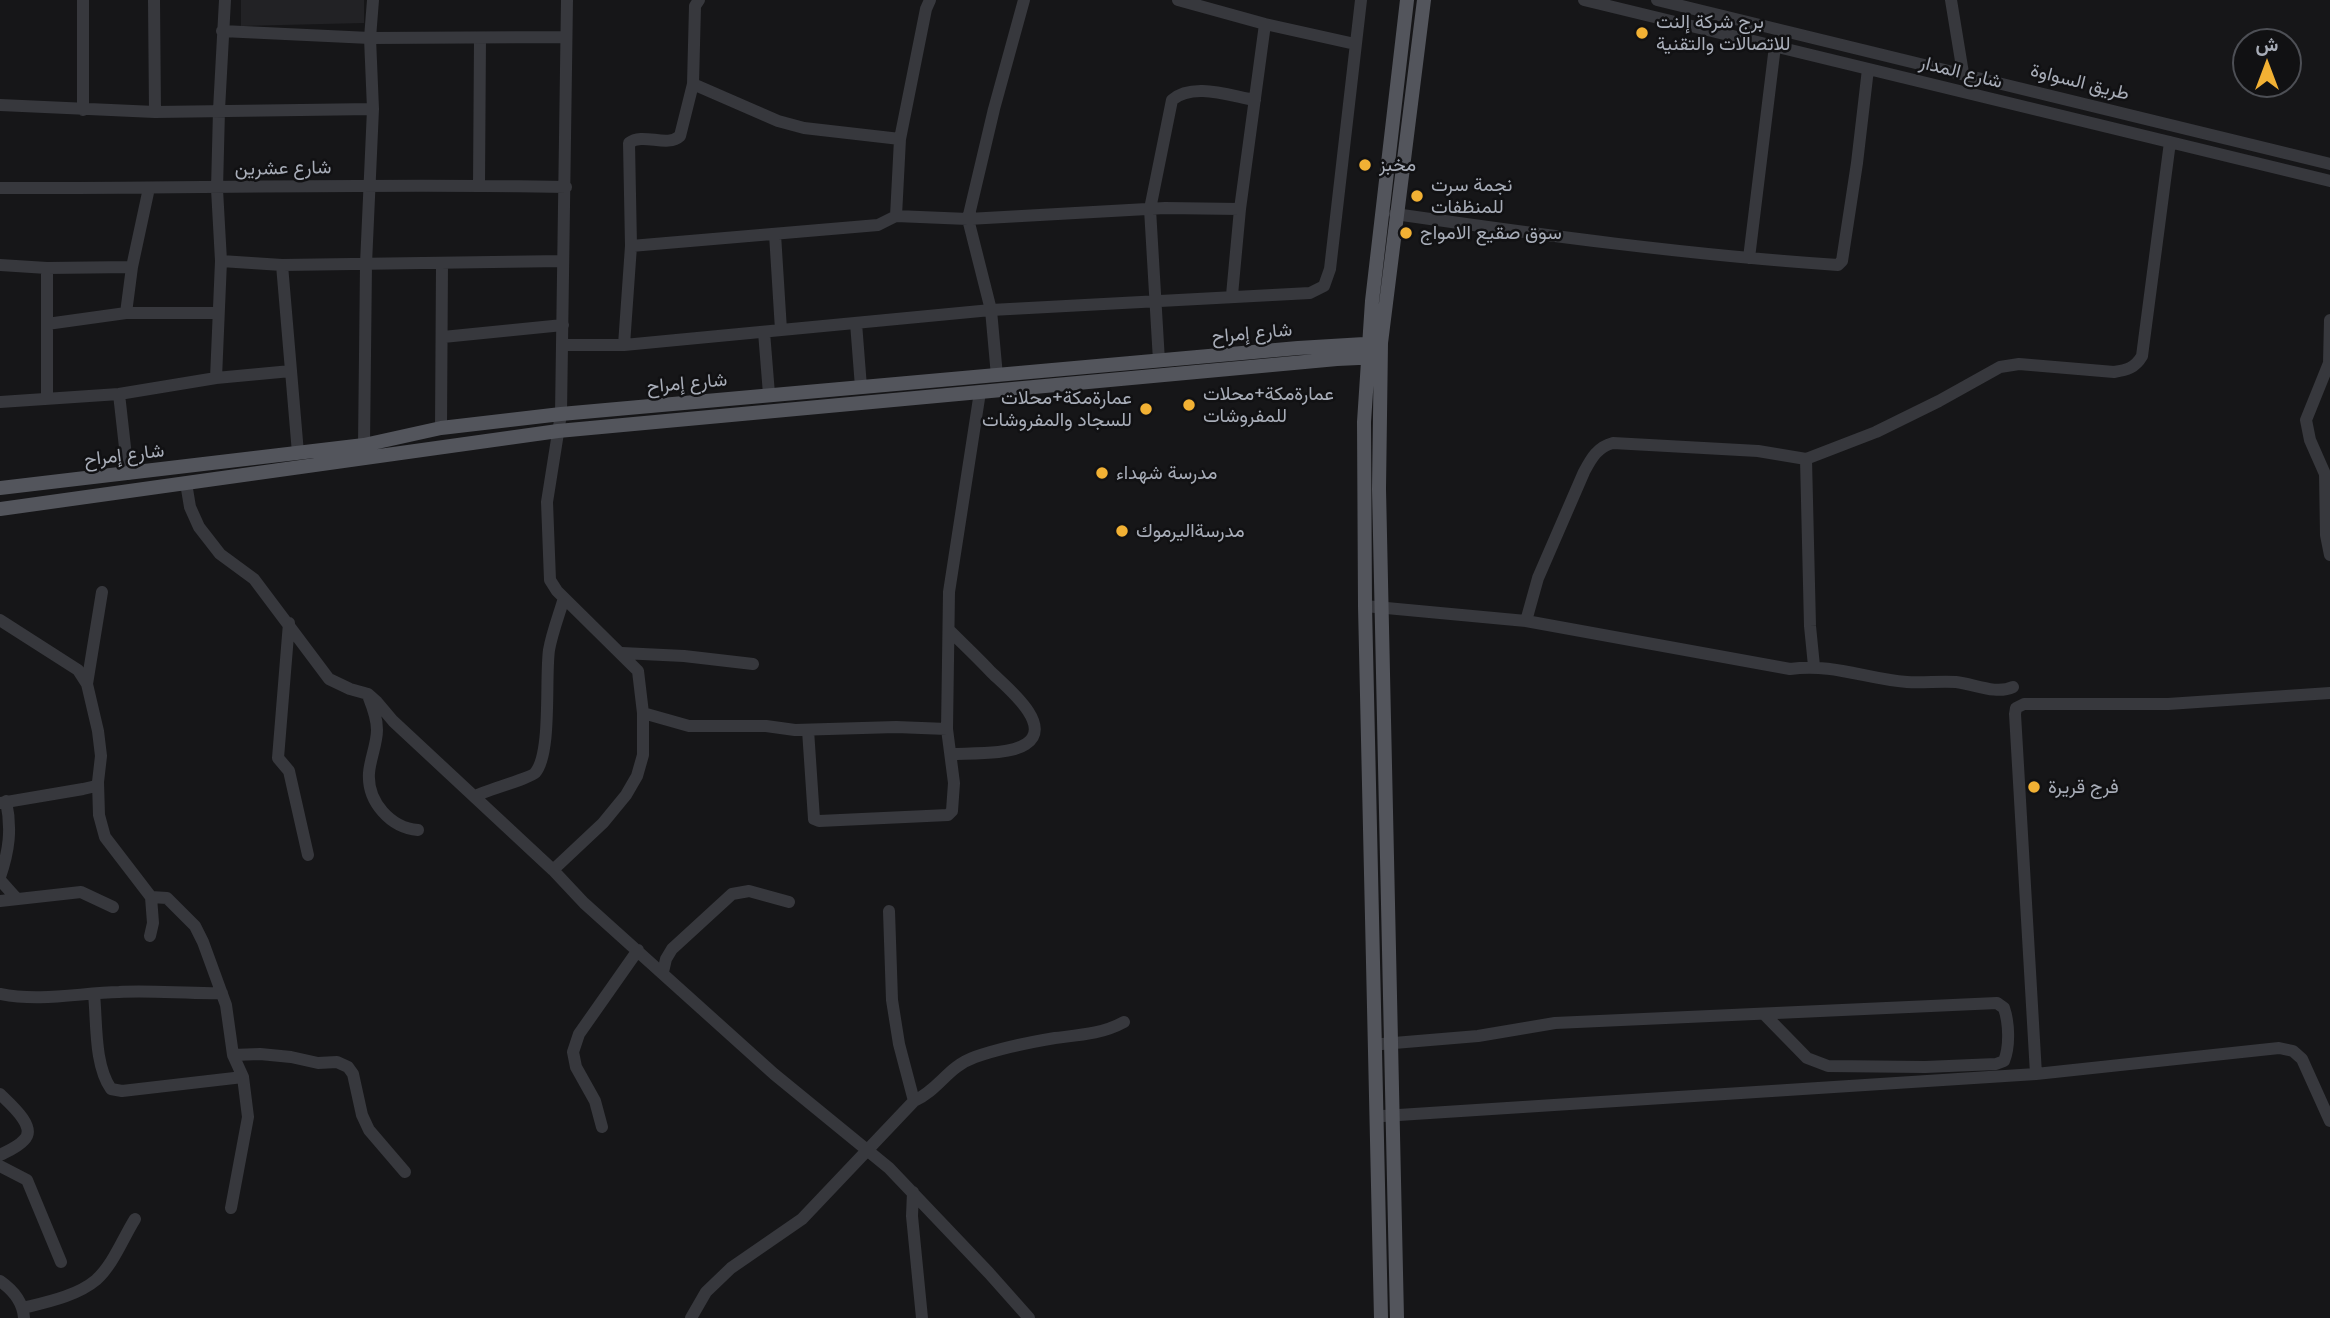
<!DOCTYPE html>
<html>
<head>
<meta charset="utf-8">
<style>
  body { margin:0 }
  #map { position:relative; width:2330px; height:1318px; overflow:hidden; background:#161618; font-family:"Golos Text",Vazirmatn,sans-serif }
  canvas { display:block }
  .north { position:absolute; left:2232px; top:28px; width:70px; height:70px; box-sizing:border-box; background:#111113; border:2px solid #4d4f55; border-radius:50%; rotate:0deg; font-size:19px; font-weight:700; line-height:28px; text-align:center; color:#a8adb8 }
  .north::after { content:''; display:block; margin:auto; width:24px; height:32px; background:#f2b134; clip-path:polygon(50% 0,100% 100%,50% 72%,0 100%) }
</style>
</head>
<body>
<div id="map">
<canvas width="2330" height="1318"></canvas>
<div class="north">ش</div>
</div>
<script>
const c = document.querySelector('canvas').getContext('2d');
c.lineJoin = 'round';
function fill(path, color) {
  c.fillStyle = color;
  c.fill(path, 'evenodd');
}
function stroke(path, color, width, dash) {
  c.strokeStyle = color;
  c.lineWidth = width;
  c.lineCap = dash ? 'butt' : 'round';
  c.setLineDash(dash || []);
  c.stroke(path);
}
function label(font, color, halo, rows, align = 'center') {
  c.font = font + ' "Golos Text",Vazirmatn,sans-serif';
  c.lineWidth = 5;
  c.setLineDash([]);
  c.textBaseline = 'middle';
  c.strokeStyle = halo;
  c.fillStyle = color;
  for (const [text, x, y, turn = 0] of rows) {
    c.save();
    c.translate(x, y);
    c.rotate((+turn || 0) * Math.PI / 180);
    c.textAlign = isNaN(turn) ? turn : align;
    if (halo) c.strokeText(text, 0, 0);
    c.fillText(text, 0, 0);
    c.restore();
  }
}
const built = new Path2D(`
  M241,0H364V23L241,26Z`);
const minor = new Path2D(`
  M154,0L155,112
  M1178,0L1265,24L1355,44
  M1584,0L2330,181
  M1657,0L2330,164
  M1951,0L1963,73
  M222,31L370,38L565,37
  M693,84L778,121L804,128L900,139
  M0,105L155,112L373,109
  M83,110V0
  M479,185L480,38
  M0,188C189,189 377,183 566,187
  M1395,214C1542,235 1689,255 1838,265L1842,261L1857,163L1868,69
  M896,216L900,139L926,9L930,0
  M775,234L781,330
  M631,246L629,143C643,132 667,148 680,136L693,84L695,6L699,0
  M1749,258L1775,46
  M221,261L282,265L563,261
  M0,265L47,268L132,267
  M282,265L298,453
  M1232,295L1240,209L1265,24
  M126,313L132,267L149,188
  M2330,320L2329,363L2306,420L2310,440L2325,474L2326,535L2330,555
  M856,323L861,387
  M47,324L126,313H218
  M764,332L769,394
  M443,337L563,325
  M563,345H624L991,310L1310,293L1324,286L1330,269L1361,0
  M624,345L631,246L878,225L896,216L968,219L1165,208L1240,209
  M1159,361L1150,209L1172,100C1193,82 1230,96 1255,100
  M997,376L991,310L968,219L994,109L1024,0
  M216,378L221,261L217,189L219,110L225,0
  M119,394L128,474
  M47,399V268
  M0,402L119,394L216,378L291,371
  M441,428L442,264
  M364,445L366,264L373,109L370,38L373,0
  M186,483L190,507L199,527L220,554L254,579L329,679L350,689L368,694L377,702L393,721L553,870L584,903L774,1074L889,1168L989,1273L1029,1318
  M1365,606L1526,621L1790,669C1833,663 1866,679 1907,682C1923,683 1940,681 1956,682C1974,684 1996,695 2013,687
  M0,620L78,670L87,684L98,731L101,756L98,782L99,815L105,837L151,897L167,898L195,926L203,942L226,1005L233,1055L243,1077L248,1117L231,1208
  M1526,621L1538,578L1584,472C1591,459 1597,447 1613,443L1758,451L1806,459
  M289,623L278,758L289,771L308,855
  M949,630C963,644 978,658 991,672C1004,685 1055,725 1026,744C1010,755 971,753 951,754
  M622,653L684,656L753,664
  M1814,666L1810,626L1806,459L1876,432L1939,401L2000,367L2019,364L2114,372C2127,370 2135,368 2142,356L2170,142
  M87,684L102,592
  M369,698C373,708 377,718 377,730C377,744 370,759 369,773C367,802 391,828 418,830
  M643,713L689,726H766L795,730L896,727L947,729
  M808,730L814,819L819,821L948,815L952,811L954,783L947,729L949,592L980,392
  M475,796C485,791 532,777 535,773C552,754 545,678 549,650C552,633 559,615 564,598
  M0,803L83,789L96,786L98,782
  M553,870L603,823L626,795L637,776L643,755V713L638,671L557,591L550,580L547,502L561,414L567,0
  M0,877C9,851 12,829 6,801
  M0,880L17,899
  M0,901L81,892L113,907
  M150,936L153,923L151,897
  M663,972L666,959L672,949L732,894L749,891L789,902
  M0,994C40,1002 79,993 119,992C153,990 187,994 222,993
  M94,994C97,1023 94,1064 111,1089L122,1091L243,1077
  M1382,1044L1478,1036L1555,1023L1997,1003L2004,1008C2009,1023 2010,1046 2004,1061L1996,1064L1925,1067L1828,1066L1807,1058L1764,1014
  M233,1055L260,1054L291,1057L318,1063L337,1062L348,1067L353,1074L362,1115L369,1130L405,1172
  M2036,1074L2015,714L2016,708L2024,704H2168L2330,693
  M0,1094C9,1103 38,1127 24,1140C18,1147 8,1151 0,1155
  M914,1101C940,1089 947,1067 975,1057C998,1049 1031,1042 1055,1038C1080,1035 1102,1034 1124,1022
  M1383,1116L2036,1074L2279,1048L2293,1051L2302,1059L2330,1121
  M602,1127L595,1101L576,1067L573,1052L579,1034L638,950
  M0,1166L27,1180L61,1262
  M913,1192L912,1216L922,1318
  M0,1281C13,1290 23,1302 24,1318
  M23,1308C47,1302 77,1296 96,1280C113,1265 123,1238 135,1219
  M691,1318L706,1292L731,1268L802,1219L914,1101L899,1044L892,1000L889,911`);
const major = new Path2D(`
  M0,488L364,445L441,428L561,414L1298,348L1381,343
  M0,509L558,431L1337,359L1380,357
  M1381,1318L1365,606L1364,422L1372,301L1407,0
  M1397,1318L1379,489L1381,343L1424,0`);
const markers = [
  [1642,33,7,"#f2b134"],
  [1365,165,7,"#f2b134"],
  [1417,196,7,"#f2b134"],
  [1406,233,7,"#f2b134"],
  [1189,405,7,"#f2b134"],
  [1146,409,7,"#f2b134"],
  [1102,473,7,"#f2b134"],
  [1122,531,7,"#f2b134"],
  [2034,787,7,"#f2b134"]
];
const poiNames = [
  ["برج شركة إلنت",1656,22],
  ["للاتصالات والتقنية",1656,44],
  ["مخبز",1379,165],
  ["نجمة سرت",1431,185],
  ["للمنظفات",1431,207],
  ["سوق صقيع الامواج",1420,233],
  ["عمارةمكة+محلات",1203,394],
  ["للمفروشات",1203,416],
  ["عمارةمكة+محلات",1132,398,"right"],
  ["للسجاد والمفروشات",1132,420,"right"],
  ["مدرسة شهداء",1116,473],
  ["مدرسةاليرموك",1136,531],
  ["فرج قريرة",2048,787]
];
const streetNames = [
  ["شارع المدار",1961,72,14],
  ["طريق السواوة",2080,82,14],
  ["شارع عشرين",283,168,-1],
  ["شارع إمراح",1252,333,-5],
  ["شارع إمراح",687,383,-5],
  ["شارع إمراح",124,455,-7]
];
fill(built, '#222225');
stroke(minor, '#37383d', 12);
stroke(major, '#53555c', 14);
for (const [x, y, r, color] of markers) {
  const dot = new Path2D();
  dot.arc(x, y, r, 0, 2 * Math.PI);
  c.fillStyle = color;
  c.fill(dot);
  stroke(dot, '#111113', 2.5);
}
label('19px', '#a8adb8', '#111113', poiNames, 'left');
label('19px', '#a8adb8', '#111113', streetNames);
</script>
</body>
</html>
